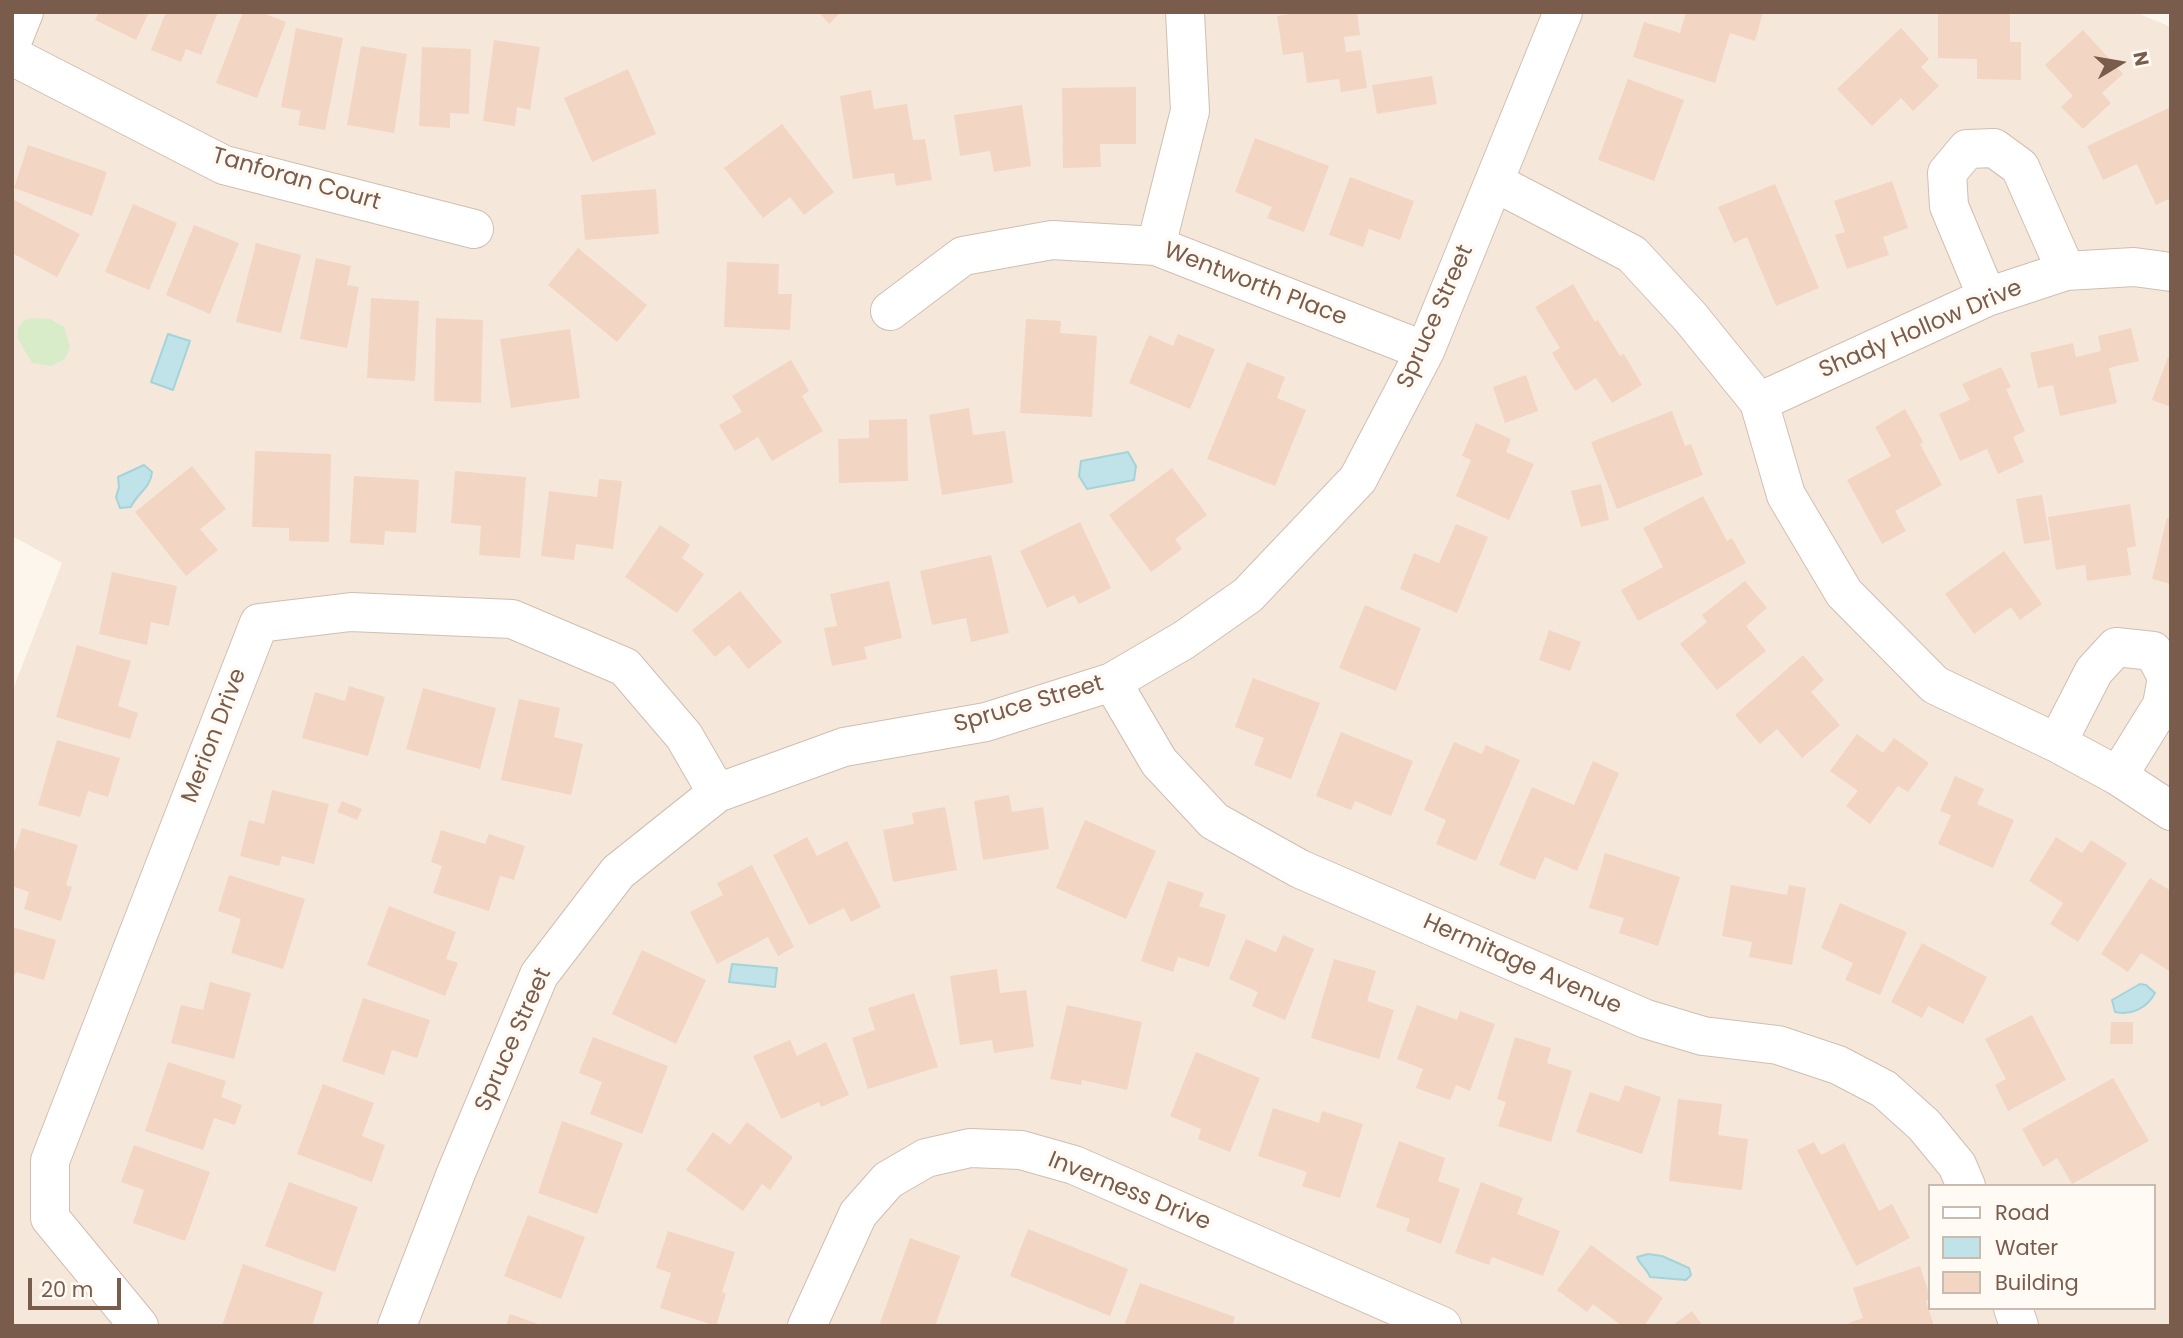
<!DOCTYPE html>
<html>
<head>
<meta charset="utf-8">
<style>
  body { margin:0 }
  #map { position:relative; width:2183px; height:1338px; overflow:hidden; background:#fdf6ec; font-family:Poppins,sans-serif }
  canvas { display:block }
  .frame { position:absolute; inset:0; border:14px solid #7a5c4d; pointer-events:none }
  .legend { position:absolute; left:1928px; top:1184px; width:228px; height:126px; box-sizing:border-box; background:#fffaf3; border:2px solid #cabbb1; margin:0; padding:9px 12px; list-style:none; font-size:21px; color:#7a5c4d }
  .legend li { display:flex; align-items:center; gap:14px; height:35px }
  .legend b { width:35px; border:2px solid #cabbb1 }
  .north { position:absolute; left:2085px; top:28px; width:70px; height:70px; -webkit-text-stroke:5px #fffaf3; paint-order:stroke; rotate:79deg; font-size:19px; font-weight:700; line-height:28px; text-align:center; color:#7a5c4d }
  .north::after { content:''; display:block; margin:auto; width:24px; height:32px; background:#7a5c4d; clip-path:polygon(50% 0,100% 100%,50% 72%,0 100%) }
  .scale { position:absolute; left:28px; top:1278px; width:93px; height:32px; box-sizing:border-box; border:4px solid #7a5c4d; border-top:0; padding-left:9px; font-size:21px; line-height:24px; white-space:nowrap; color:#7a5c4d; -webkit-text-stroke:5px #fffaf3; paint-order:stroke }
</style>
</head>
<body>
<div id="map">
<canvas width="2183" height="1338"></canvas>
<div class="frame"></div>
<ul class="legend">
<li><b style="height:9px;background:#fff"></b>Road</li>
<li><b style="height:19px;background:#bfe3e8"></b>Water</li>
<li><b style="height:19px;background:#f3d5c3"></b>Building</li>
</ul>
<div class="north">N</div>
<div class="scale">20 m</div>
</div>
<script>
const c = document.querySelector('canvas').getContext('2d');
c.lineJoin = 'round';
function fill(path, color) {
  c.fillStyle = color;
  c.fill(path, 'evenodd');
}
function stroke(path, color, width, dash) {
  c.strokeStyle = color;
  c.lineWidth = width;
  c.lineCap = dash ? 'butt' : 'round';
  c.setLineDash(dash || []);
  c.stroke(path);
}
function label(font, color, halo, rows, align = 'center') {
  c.font = font + ' Poppins,sans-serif';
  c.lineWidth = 7;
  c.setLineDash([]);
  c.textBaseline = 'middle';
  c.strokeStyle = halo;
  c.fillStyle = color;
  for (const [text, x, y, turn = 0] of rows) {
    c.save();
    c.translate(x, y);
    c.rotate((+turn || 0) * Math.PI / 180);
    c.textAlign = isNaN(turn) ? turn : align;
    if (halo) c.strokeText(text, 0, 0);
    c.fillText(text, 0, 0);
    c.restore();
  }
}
const residential = new Path2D(`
  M12,12H2135L2171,27V1326H12V692L62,563L12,536ZM1929,1186H2153V1308H1929Z`);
const green = new Path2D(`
  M32,318L50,319L64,327L70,347L65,359L51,366L32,363L18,339V328L24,320Z`);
const water = new Path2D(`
  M168,334L190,341L173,390L151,382Z
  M1128,452L1136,466L1134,480L1087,489L1079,476L1081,461Z
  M144,465L152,472C151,488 136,494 131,507L120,508L116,497L119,487L118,477Z
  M732,964L777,968L775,987L729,982Z
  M2140,984L2146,985L2155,993C2147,1008 2131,1016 2115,1012L2112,1000Z
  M1648,1254L1662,1256L1689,1268L1691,1275L1686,1280L1650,1277C1647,1268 1640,1266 1637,1257Z`);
const building = new Path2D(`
  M99,12H149L136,40L95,20Z
  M166,12H218L201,55L186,49L181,62L151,50Z
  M243,12H261L286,22L257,98L216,83Z
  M819,12H841L829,24Z
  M1301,12H1357L1360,35L1344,37L1346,52L1361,50L1367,88L1341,92L1339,79L1307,83L1303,52L1283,55L1277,16Z
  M1686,12H1763L1755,41L1730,33L1715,83L1633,57L1644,22L1680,33Z
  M1938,12H2010V42H2021V80L1977,79V59L1938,58Z
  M296,28L343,38L325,130L298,125L301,111L281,107Z
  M1901,28L1929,59L1921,67L1939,86L1913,111L1901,98L1872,126L1837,89Z
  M2083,30L2123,74L2102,93L2111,103L2083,129L2061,107L2073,96L2045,65Z
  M494,40L540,47L530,110L517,107L515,126L483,121Z
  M361,46L407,54L394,133L347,125Z
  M422,47L471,49L469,114L450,113V128L419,126Z
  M628,69L656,134L592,162L564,98Z
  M1432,76L1437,104L1377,114L1372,85Z
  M1628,79L1684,100L1654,181L1598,160Z
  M1136,87V144H1100L1101,167L1063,168L1062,88Z
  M871,90L874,109L907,104L913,140L925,139L932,180L896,186L894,173L853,179L840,96Z
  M1022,105L1031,166L994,172L990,151L960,156L954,115Z
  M2171,107V198L2156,205L2137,164L2103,180L2087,146Z
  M782,124L834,192L804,215L790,197L763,218L724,168Z
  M1255,138L1329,166L1304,232L1267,218L1272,207L1235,192Z
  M28,145L107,172L92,216L14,188Z
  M1350,177L1414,201L1400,240L1369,229L1363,247L1329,235Z
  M1892,181L1908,228L1883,237L1889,255L1847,269L1835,235L1845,232L1834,201Z
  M1775,184L1819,288L1776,306L1747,237L1734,243L1718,207Z
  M656,189L659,234L585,240L581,195Z
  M12,199L80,234L57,277L12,253Z
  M133,204L177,223L149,290L105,272Z
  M194,225L239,243L210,314L166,295Z
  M256,243L301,255L281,333L236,322Z
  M578,248L647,305L617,342L548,285Z
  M316,258L351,266L347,285L359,287L347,348L300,339Z
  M727,262L779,264L778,294H792L790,330L724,327Z
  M1573,284L1595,322L1598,320L1620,356L1624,354L1642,385L1612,403L1596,378L1575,391L1552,353L1560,348L1535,307Z
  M371,298L419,301L415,381L367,378Z
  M436,318L483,320L481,403L434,401Z
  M1026,319L1061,321L1060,333L1097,336L1092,417L1020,413Z
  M2131,328L2139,361L2109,368L2117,403L2060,416L2053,385L2038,388L2030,353L2073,343L2076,357L2101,351L2098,336Z
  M570,329L580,398L511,408L500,339Z
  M1178,334L1215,349L1190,409L1129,383L1149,335L1173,346Z
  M2168,357L2171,358V407L2152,400Z
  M791,360L809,391L802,396L823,431L772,461L758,437L735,451L719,425L742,412L732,396Z
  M1247,362L1285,377L1277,398L1306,410L1275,486L1207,459Z
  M2001,367L2011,387L2006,389L2025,431L2013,437L2024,462L1998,474L1987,449L1960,461L1939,414L1970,400L1962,384Z
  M1526,375L1538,411L1505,423L1493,387Z
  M969,408L973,435L1005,431L1013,483L942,495L929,415Z
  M1905,409L1923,442L1920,444L1942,485L1895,511L1906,531L1882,544L1847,480L1891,456L1875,427Z
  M1672,411L1685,446L1691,444L1703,475L1617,509L1591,442Z
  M907,419L908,481L839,483L838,439L869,438V420Z
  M1476,423L1511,439L1506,452L1534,464L1509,520L1456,496L1471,460L1462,456Z
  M255,451L331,454L329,542L289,541V528L252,527Z
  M192,466L226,509L200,529L218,550L186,576L135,512Z
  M1172,468L1207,515L1175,539L1182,549L1151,572L1109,515Z
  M455,471L526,477L520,558L479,555L481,526L451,523Z
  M354,476L419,480L416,533L385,531L384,545L350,543Z
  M599,479L622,481L613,549L576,544L574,560L541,556L549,491L597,497Z
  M1601,484L1609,520L1581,527L1571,491Z
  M2042,495L2050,540L2024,544L2016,499Z
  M1703,496L1727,541L1732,538L1746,563L1638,621L1621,590L1663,567L1643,528Z
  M2130,504L2136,546L2127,548L2131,575L2087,581L2085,565L2056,570L2048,517Z
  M2167,518L2171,519V584L2152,579Z
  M1080,522L1111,588L1079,604L1074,595L1047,608L1020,551Z
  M1456,524L1488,537L1457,613L1400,589L1414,553L1439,563Z
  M660,525L690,545L682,558L704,574L677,613L625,577Z
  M2004,551L2042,604L2020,620L2011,607L1974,634L1945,594Z
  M991,555L1009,633L971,642L966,618L932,625L920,571Z
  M112,572L177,586L169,626L151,622L147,645L99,634Z
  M889,581L902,638L864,647L867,659L832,666L824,628L837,626L830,594Z
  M1745,581L1767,608L1746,626L1766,651L1717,690L1680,644L1707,622L1702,615Z
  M740,591L782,642L748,669L729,645L715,657L692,630Z
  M1365,605L1421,628L1396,691L1339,668Z
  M1549,630L1581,642L1570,671L1539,660Z
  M77,645L131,661L118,706L138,713L130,739L56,717Z
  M1803,655L1824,680L1811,692L1840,725L1802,758L1777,729L1760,744L1735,715Z
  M1253,678L1320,703L1291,779L1254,765L1264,738L1235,727Z
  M349,686L385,697L368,756L302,738L315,692L345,701Z
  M423,688L496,708L480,769L406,749Z
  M519,699L560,708L554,737L583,744L571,795L501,780Z
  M1341,732L1413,761L1391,816L1355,801L1351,810L1316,796Z
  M1857,734L1883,753L1894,738L1929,763L1908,792L1898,786L1870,824L1846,806L1858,791L1830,771Z
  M57,740L120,758L108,797L88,791L80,817L38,805Z
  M1454,742L1482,754L1486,745L1520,760L1476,861L1436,844L1446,820L1424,810Z
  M1593,761L1619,773L1577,871L1545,857L1535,880L1499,865L1532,787L1574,805Z
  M1955,776L1984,789L1977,804L2014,820L1993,868L1938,844L1951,815L1940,811Z
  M272,790L329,804L314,864L282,856L279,866L240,856L249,820L264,824Z
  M1009,795L1012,812L1043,807L1049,849L983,860L974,801Z
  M342,801L362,809L357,820L337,812Z
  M945,807L957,870L893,882L883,830L914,824L912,813Z
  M1085,820L1156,851L1126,919L1056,888Z
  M22,828L78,845L66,885L72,887L61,921L24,909L29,892L12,886V858Z
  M441,830L485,844L489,834L525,846L514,880L500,876L489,911L433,893L442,866L431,862Z
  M807,837L817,856L847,841L881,907L851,922L844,908L809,925L773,855Z
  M2056,837L2082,853L2091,840L2127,863L2078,942L2050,924L2063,903L2029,881Z
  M1605,853L1680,877L1658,946L1619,933L1624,918L1589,908Z
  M752,865L794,947L778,956L768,937L717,964L690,912L723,895L717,883Z
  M229,875L305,899L283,969L231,953L241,919L218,911Z
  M2150,878L2171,891V972L2141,953L2128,972L2101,954Z
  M1168,881L1204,893L1199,906L1226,915L1209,967L1178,957L1173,972L1141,961Z
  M1731,885L1787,895L1789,885L1806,888L1792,965L1749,957L1752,942L1722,936Z
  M1840,903L1907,932L1880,995L1845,980L1853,963L1821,948Z
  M389,906L456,932L446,959L458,963L445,996L367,965Z
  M12,927L56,940L44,980L16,972L12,982Z
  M1283,935L1314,949L1285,1020L1252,1006L1258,992L1229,979L1246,939L1276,952Z
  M1922,943L1987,977L1963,1024L1928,1006L1922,1018L1891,1002Z
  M642,950L706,980L676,1044L612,1014Z
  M1334,959L1376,971L1367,1001L1394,1010L1379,1059L1311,1038Z
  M997,969L1000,993L1026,990L1034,1047L994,1053L992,1040L960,1045L950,976Z
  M210,982L251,993L234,1059L171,1043L181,1005L203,1010Z
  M914,993L938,1067L868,1089L852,1038L875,1030L868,1008Z
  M363,998L430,1020L417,1058L392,1050L384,1075L342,1061Z
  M1067,1005L1142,1022L1127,1090L1082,1080L1081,1085L1050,1079Z
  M1417,1005L1457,1020L1460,1011L1495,1024L1470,1091L1456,1085L1450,1100L1416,1088L1423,1069L1397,1059Z
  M2032,1015L2066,1080L2008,1111L1995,1085L2006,1079L1985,1039Z
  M2111,1022H2133V1044H2110Z
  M593,1037L668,1066L642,1134L590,1114L602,1082L579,1073Z
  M1515,1037L1551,1048L1547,1063L1572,1071L1551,1142L1498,1126L1506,1102L1497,1099Z
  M790,1040L797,1056L826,1042L849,1095L821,1107L819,1102L781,1119L753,1056Z
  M1196,1052L1260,1078L1230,1152L1198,1139L1201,1129L1170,1116Z
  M168,1062L226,1081L221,1097L242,1105L235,1125L214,1118L203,1150L145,1131Z
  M2113,1078L2149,1141L2072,1184L2057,1158L2043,1167L2022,1129Z
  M323,1084L374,1103L362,1136L385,1145L372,1182L297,1154Z
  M1625,1085L1661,1097L1642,1154L1576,1132L1590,1092L1619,1102Z
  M1678,1099L1722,1104L1718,1135L1748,1139L1742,1190L1669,1181Z
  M1273,1108L1319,1123L1322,1111L1363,1124L1340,1198L1302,1186L1307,1172L1258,1156Z
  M562,1121L623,1143L597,1214L538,1193Z
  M747,1122L793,1157L770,1190L762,1184L743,1211L686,1170L713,1132L730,1145Z
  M1399,1141L1445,1158L1438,1181L1460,1189L1441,1244L1406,1231L1410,1219L1376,1207Z
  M1814,1142L1821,1155L1844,1143L1879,1211L1892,1204L1910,1238L1856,1266L1797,1150Z
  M134,1145L210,1172L185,1241L133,1223L144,1190L121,1182Z
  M289,1182L358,1207L335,1272L265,1246Z
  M1481,1182L1523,1198L1517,1214L1560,1231L1543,1276L1492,1257L1489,1265L1455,1253Z
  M528,1215L585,1237L561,1299L504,1276Z
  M1028,1229L1128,1269L1110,1316L1010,1276Z
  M668,1231L735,1252L722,1292L726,1294L716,1326L660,1308L671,1273L656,1268Z
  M910,1238L960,1256L935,1326H887L880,1323Z
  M1591,1245L1663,1298L1644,1326H1622L1593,1304L1587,1312L1557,1290Z
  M243,1264L323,1292L312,1326L287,1324L286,1326H222Z
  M1920,1266L1929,1294V1300L1926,1301L1934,1326H1849V1323L1863,1318L1853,1288Z
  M1140,1283L1235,1317L1232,1326H1124Z
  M1692,1311L1703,1326H1672Z
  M510,1314L541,1325V1326H506Z`);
const street = new Path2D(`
  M12,42L24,12
  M12,56L224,165L474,229
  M1494,182L1632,254L1691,318L1759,402L1786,495L1844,593L1935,685L2057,743L2118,776L2171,811
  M1156,246L1190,111L1185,12
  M1987,297L1949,206L1947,173L1967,149L1994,148L2020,167L2066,271
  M890,311L963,256L1052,240L1156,246L1425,351
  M1759,402L1987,297L2066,271L2134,267L2171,272
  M1112,682L1159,762L1214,821L1300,869L1646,1019L1703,1036L1778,1045L1838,1065L1884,1089L1924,1125L1957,1165L1966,1186
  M2057,743L2094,671L2116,647L2153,651L2167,677L2162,705L2118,776
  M2013,1308L2019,1326
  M139,1326L50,1218V1161L259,623L351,612L512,619L625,667L684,736L717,793
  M397,1326L456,1173L539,975L618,872L717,793L844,747L986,722L1112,682L1184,640L1248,595L1358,479L1425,351L1563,12
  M807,1326L858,1214L888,1180L926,1158L970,1148L1021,1150L1074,1165L1442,1326`);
const streetNames = [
  ["Tanforan Court",296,180,16],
  ["Wentworth Place",1255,285,21],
  ["Spruce Street",1436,317,-66],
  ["Shady Hollow Drive",1921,330,-23],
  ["Spruce Street",1029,705,-16],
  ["Merion Drive",215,736,-69],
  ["Hermitage Avenue",1522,965,24],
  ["Spruce Street",514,1040,-66],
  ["Inverness Drive",1129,1192,22]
];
fill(residential, '#f5e8da');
fill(green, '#d8ecc9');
fill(water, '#bfe3e8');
stroke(water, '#a5d3da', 2);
fill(building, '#f3d5c3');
stroke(street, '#d1beb0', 40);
stroke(street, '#fff', 38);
label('23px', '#7a5c4d', '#fffaf3', streetNames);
</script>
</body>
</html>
